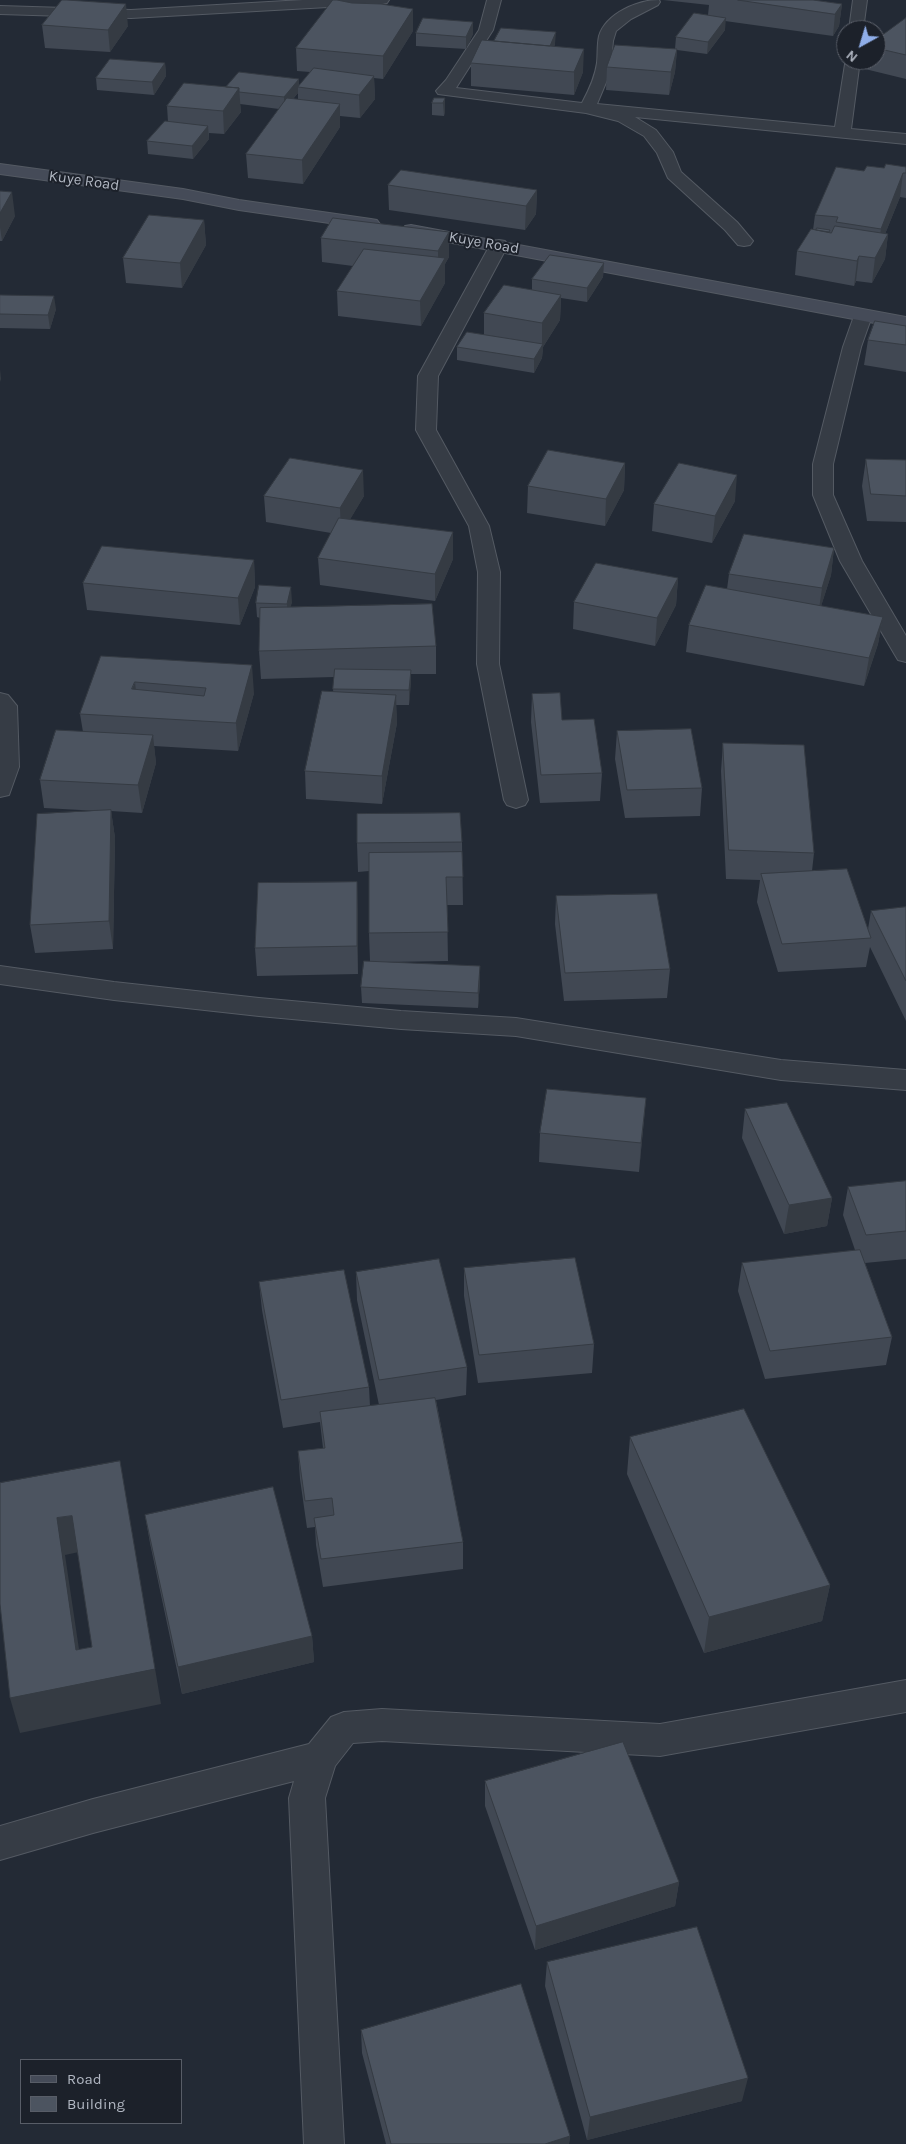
<!DOCTYPE html>
<html>
<head>
<meta charset="utf-8">
<style>
  body { margin:0 }
  #map { position:relative; width:906px; height:2144px; overflow:hidden; background:#232a35; font-family:Karla,sans-serif }
  canvas { display:block }
  .legend { position:absolute; left:20px; top:2059px; width:162px; height:65px; box-sizing:border-box; background:#1c212a; border:1px solid #585d67; margin:0; padding:6px 9px; list-style:none; font-size:15px; color:#b1b7c2 }
  .legend li { display:flex; align-items:center; gap:10px; height:25px }
  .legend b { width:25px; border:1px solid #585d67 }
  .north { position:absolute; left:836px; top:20px; width:50px; height:50px; box-sizing:border-box; background:#1c212a; border:1px solid #585d67; border-radius:50%; rotate:219deg; font-size:14px; font-weight:700; line-height:20px; text-align:center; color:#b1b7c2 }
  .north::after { content:''; display:block; margin:auto; width:18px; height:22px; background:#8faee9; clip-path:polygon(50% 0,100% 100%,50% 72%,0 100%) }
</style>
</head>
<body>
<div id="map">
<canvas width="906" height="2144"></canvas>
<ul class="legend">
<li><b style="height:6px;background:#454b58"></b>Road</li>
<li><b style="height:14px;background:#4c5460"></b>Building</li>
</ul>
<div class="north">N</div>
</div>
<script>
const c = document.querySelector('canvas').getContext('2d');
c.lineJoin = 'round';
function stroke(path, color, width, dash) {
  c.strokeStyle = color;
  c.lineWidth = width;
  c.lineCap = dash ? 'butt' : 'round';
  c.setLineDash(dash || []);
  c.stroke(path);
}
function fill(path, color) {
  c.fillStyle = color;
  c.fill(path, 'evenodd');
}
function label(font, color, halo, rows, align = 'center') {
  c.font = font + ' Karla,sans-serif';
  c.lineWidth = 4;
  c.setLineDash([]);
  c.textBaseline = 'middle';
  c.strokeStyle = halo;
  c.fillStyle = color;
  for (const [text, x, y, turn = 0] of rows) {
    c.save();
    c.translate(x, y);
    c.rotate((+turn || 0) * Math.PI / 180);
    c.textAlign = isNaN(turn) ? turn : align;
    if (halo) c.strokeText(text, 0, 0);
    c.fillText(text, 0, 0);
    c.restore();
  }
}
const street = new Path2D(`
  M303,0H389L387,3L382,4L131,18L0,14V6L131,10Z
  M487,0H501L493,30L456,88L582,103C589,90 595,77 597,63C598,54 597,45 599,36C606,13 638,0 659,0L660,2L658,5L631,19L616,31L613,41L610,73L597,104L835,127L846,58V60H860L851,129L906,134V144L635,117L656,130L673,152L681,172L737,222L753,241L750,245L744,246L738,245L725,230L668,178L657,153L644,136L618,121L586,113L438,94L436,91L446,80L479,30Z
  M853,0H867L863,30H849Z
  M499,240L505,241L508,245L438,376L436,430L489,526L500,572L499,664L528,800L525,805L516,808L507,805L504,800L477,664L478,572L469,526L416,430L418,376L490,245L493,241Z
  M863,310L869,312L872,316L861,347L833,464V495L862,561L906,636V662L898,660L895,655L840,561L813,495V464L843,347L854,316L857,312Z
  M0,693L8,695L17,706L19,767L9,795L0,797Z
  M0,966L114,982L259,998L401,1011L516,1018L781,1060L906,1070V1090L781,1080L516,1036L401,1029L259,1016L114,1000L0,984Z
  M906,1680V1712L660,1756L382,1741L353,1743L335,1766L325,1798L344,2144H304L289,1798L294,1781L93,1833L0,1860V1826L93,1799L309,1744L331,1717L344,1712L382,1709L660,1724Z`);
const secondary = new Path2D(`
  M0,164L183,189L239,200L371,219L377,220L380,224L377,228L371,229L239,210L183,199L0,174Z
  M411,225L906,317V329L405,234L402,230L405,226Z`);
const wall = new Path2D(`
  M663,0H813L842,4L839,26L833,36L725,21V30L707,54L677,50L675,72L669,95L606,90L607,67L675,49L676,37L708,15L709,5Z
  M906,18V79L865,69L866,60H876V40Z
  M473,22V34L466,49L416,46V33Z
  M42,25L128,26L110,52L45,48Z
  M413,31L383,79L374,78L375,99L360,118L340,116V127L303,184L248,178L246,154L279,109L240,104L241,112L224,134L209,133V139L193,159L148,154L147,141L168,122L167,106L226,87L299,79V86L310,72L297,71L296,48ZM298,93V99H293Z
  M494,41L555,44L554,47L583,72L574,95L471,86V63Z
  M165,63L166,76L154,95L97,90L96,78Z
  M445,98V111L444,116L432,115V103Z
  M906,167V198L900,197L885,234H888L885,259L872,283L856,281L854,286L795,275L797,251L813,230L815,215L864,171L884,168Z
  M388,185L537,190L536,214L525,230L389,210Z
  M0,191L15,216L2,241H0Z
  M204,220L206,245L182,288L126,283L123,258Z
  M449,232V257L445,264V283L421,326L338,316L337,291L353,266L322,262L321,238Z
  M604,263L603,277L587,302L561,298L560,320L543,347L542,358L534,373L457,360V347L484,335V313L532,290V279Z
  M0,291V295L56,309L50,329L0,328Z
  M906,326V372L864,365L868,340Z
  M866,459L906,460V522L867,521L862,486Z
  M625,463L624,490L605,526L527,513L528,486Z
  M264,496H364L350,519L453,559L435,601L320,585L318,558L331,533L266,522Z
  M735,501L712,543L652,531L654,504Z
  M834,548L831,575L821,606L883,617L878,644L864,686L686,652L689,625L727,589L729,574Z
  M254,560L255,587L240,625L87,610L83,583Z
  M678,578L676,605L655,646L573,629L574,602Z
  M292,602L290,607L436,646V674H411L409,705H396L397,723L382,804L306,799L305,771L333,692L334,677L261,679L259,651L260,618L257,617L256,603Z
  M101,656L254,693L238,751L154,746L156,763L142,813L111,811L115,838L113,949L35,953L30,925L99,811L44,808L40,780L83,732L80,714Z
  M532,694L562,720L602,773L600,801L540,803L531,722Z
  M617,731L702,788L700,816L625,818L615,759Z
  M723,743L814,853L812,871L868,929L871,911L906,907V1021L870,947L866,967L778,972L757,902L760,880L726,879L721,771Z
  M462,842L463,905H447L448,961L386,962L480,982L478,1008L362,1003L361,987L370,961L369,933V871L358,872L357,843Z
  M556,896L670,969L667,998L564,1001L555,924Z
  M358,910V974L257,976L255,948Z
  M646,1098L639,1172L539,1162L540,1133Z
  M745,1109L832,1198L827,1226L784,1234L742,1138Z
  M906,1181V1259L865,1263L892,1337L886,1365L765,1379L738,1291L742,1263L855,1250L843,1215L848,1187Z
  M464,1268L594,1344L592,1373L478,1383L464,1296Z
  M356,1272L467,1367L466,1395L436,1400L463,1542V1569L323,1587L316,1545L315,1527L307,1528L300,1479L298,1451L323,1448L320,1422L283,1428L262,1310L259,1282L369,1387L370,1406L379,1405L357,1300Z
  M630,1437L830,1585L822,1621L704,1653L627,1474Z
  M145,1515L312,1636L314,1662L182,1694L150,1543Z
  M485,1781L679,1882L675,1906L535,1950L485,1806Z
  M547,1962L742,2101L587,2140L545,1986Z
  M361,2030L570,2136L569,2144H386L362,2053Z`);
const shadedWall = new Path2D(`
  M126,4L128,26L110,52L108,30Z
  M842,4L839,26L833,36L835,14Z
  M413,9V31L383,79V56Z
  M726,18L725,30L707,54L708,42Z
  M473,22V34L466,49V37Z
  M556,32L555,44L547,64V51Z
  M584,49L583,72L574,95V72Z
  M677,49L675,72L669,95L671,72Z
  M165,63L166,76L154,95L152,82Z
  M374,76L375,99L360,118L359,95Z
  M299,79V87H298V93L284,109V97Z
  M239,88L241,112L224,134L223,111Z
  M445,98V111L444,116L443,103Z
  M340,104V127L303,184L302,160Z
  M208,126L209,139L193,159L192,146Z
  M903,173L900,197L877,254L881,229Z
  M537,190L536,214L525,230L526,206Z
  M12,192L15,216L2,241L0,227V213Z
  M204,220L206,245L182,288L180,263Z
  M449,232V257L445,264V283L421,326L420,301L438,270V251Z
  M888,234L885,259L872,283L875,258Z
  M859,256L856,281L854,286L857,261Z
  M604,263L603,277L587,302V288Z
  M561,295L560,320L543,347L542,358L534,373V359L542,346V323Z
  M54,296L56,309L50,329L48,315Z
  M0,369L1,379L0,382Z
  M625,463L624,490L605,526L606,499Z
  M363,470L364,496L341,535L340,508Z
  M737,475L735,501L712,543L715,516Z
  M453,532V559L435,601V574Z
  M834,548L831,575L818,616L822,588Z
  M254,560L255,587L240,625L238,598Z
  M678,578L676,605L655,646L657,618Z
  M291,587L292,602L288,619L287,604Z
  M883,617L878,644L864,686L869,658Z
  M252,665L254,693L238,751L236,723Z
  M411,670V685L409,705V690Z
  M135,682L138,710L132,689Z
  M396,695L397,723L382,804V776Z
  M153,735L156,763L142,813L138,785Z
  M111,810L115,838L113,949L109,921Z
  M357,882L358,910V974L357,946Z
  M480,966V982L478,1008V993Z
  M646,1098L643,1127L639,1172L641,1143Z
  M832,1198L827,1226L784,1234L789,1205Z
  M120,1461L161,1704L20,1733L10,1698L76,1650L57,1518L72,1516L79,1552L65,1555L84,1683L155,1669Z
  M830,1585L822,1621L704,1653L709,1617Z
  M312,1636L314,1662L182,1694L178,1667Z
  M679,1882L675,1906L535,1950L536,1926Z
  M748,2078L742,2101L587,2140L590,2117Z
  M570,2136L569,2144H545Z`);
const building = new Path2D(`
  M62,0H67L126,4L108,30L42,25Z
  M333,0H337L352,3L381,4L413,9L383,56L296,48Z
  M738,0H813L842,4L835,14Z
  M694,13L726,18L708,42L676,37Z
  M423,18L473,22L466,37L416,33Z
  M906,18V55L876,48V40Z
  M501,28L556,32L550,46L494,41Z
  M482,40L584,49L574,72L471,63Z
  M615,45L677,49L671,72L607,67Z
  M110,59L165,63L152,82L96,78Z
  M314,68L374,76L359,95L298,87Z
  M239,72L299,79L284,97L239,92V88L226,87Z
  M184,83L239,88L223,111L167,106Z
  M287,98L340,104L302,160L246,154Z
  M434,98H445L443,103H432Z
  M165,121L208,126L192,146L147,141Z
  M886,164L906,167V173H903L881,229L836,222L838,217L815,215L836,167L864,171L867,166L884,168Z
  M401,170L537,190L526,206L388,185Z
  M0,191L12,192L0,213Z
  M149,215L204,220L180,263L123,258Z
  M333,218L449,232L438,251L321,238Z
  M835,226L888,234L875,258L859,256L857,261L797,251L811,229L831,233Z
  M817,228L830,230L829,232L816,230Z
  M364,249L445,258L420,301L337,291Z
  M550,255L604,263L587,288L532,279Z
  M504,285L561,295L542,323L484,313Z
  M0,295L54,296L48,315L0,314Z
  M875,321L906,326V345L868,340Z
  M467,332L543,344L534,359L457,347Z
  M548,450L625,463L606,499L528,486Z
  M290,458L363,470L340,508L264,496Z
  M866,459L906,460V496L871,494Z
  M679,463L737,475L715,516L654,504Z
  M339,518L453,532L435,574L318,558Z
  M744,534L834,548L822,588L729,574Z
  M102,546L254,560L238,598L83,583Z
  M596,563L678,578L657,618L574,602Z
  M259,585L291,587L287,604L256,603Z
  M706,585L883,617L869,658L689,625Z
  M432,604L436,646L259,651L260,608Z
  M101,656L252,665L236,723L80,714ZM135,682L206,688L204,696L132,689Z
  M335,669L411,670L409,690L333,689Z
  M322,691L396,695L382,776L305,771Z
  M560,693L562,720L594,719L602,773L541,775L532,694Z
  M691,729L702,788L627,790L617,731Z
  M56,730L153,735L138,785L40,780Z
  M723,743L804,745L814,853L729,850Z
  M111,810L109,921L30,925L37,814Z
  M460,813L462,842L357,843V814Z
  M462,852L463,877H446L448,932L369,933V853Z
  M847,869L871,938L782,944L761,874Z
  M357,882V946L255,948L258,883Z
  M657,894L670,969L565,973L556,896Z
  M906,907V981L871,911Z
  M364,961L480,966L478,993L361,987Z
  M547,1089L646,1098L641,1143L540,1133Z
  M787,1103L832,1198L789,1205L745,1109Z
  M906,1181V1231L866,1235L848,1187Z
  M860,1250L892,1337L770,1351L742,1263Z
  M575,1258L594,1344L479,1355L464,1268Z
  M439,1259L467,1367L379,1380L356,1272Z
  M344,1270L369,1387L281,1400L259,1282Z
  M435,1398L463,1542L321,1559L314,1518L334,1515L332,1498L305,1501L298,1451L325,1448L320,1412Z
  M744,1409L830,1585L709,1617L630,1437Z
  M120,1461L155,1669L10,1698L0,1604V1483ZM72,1516L92,1647L76,1650L57,1518Z
  M273,1487L312,1636L178,1667L145,1515Z
  M623,1742L679,1882L536,1926L485,1781Z
  M697,1927L748,2078L590,2117L547,1962Z
  M521,1984L570,2136L545,2144H391L361,2030Z`);
const farStreetnames = [
  ["Kuye Road",84,181,8],
  ["Kuye Road",484,243,10]
];
stroke(street, '#545a63', 2);
stroke(secondary, '#545a63', 2);
fill(street, '#363c45');
fill(secondary, '#454b58');
fill(wall, '#414853');
fill(shadedWall, '#353b43');
fill(building, '#4c5460');
stroke(building, '#353b43', 1);
label('15px', '#b1b7c2', '#1c212a', farStreetnames);
</script>
</body>
</html>
